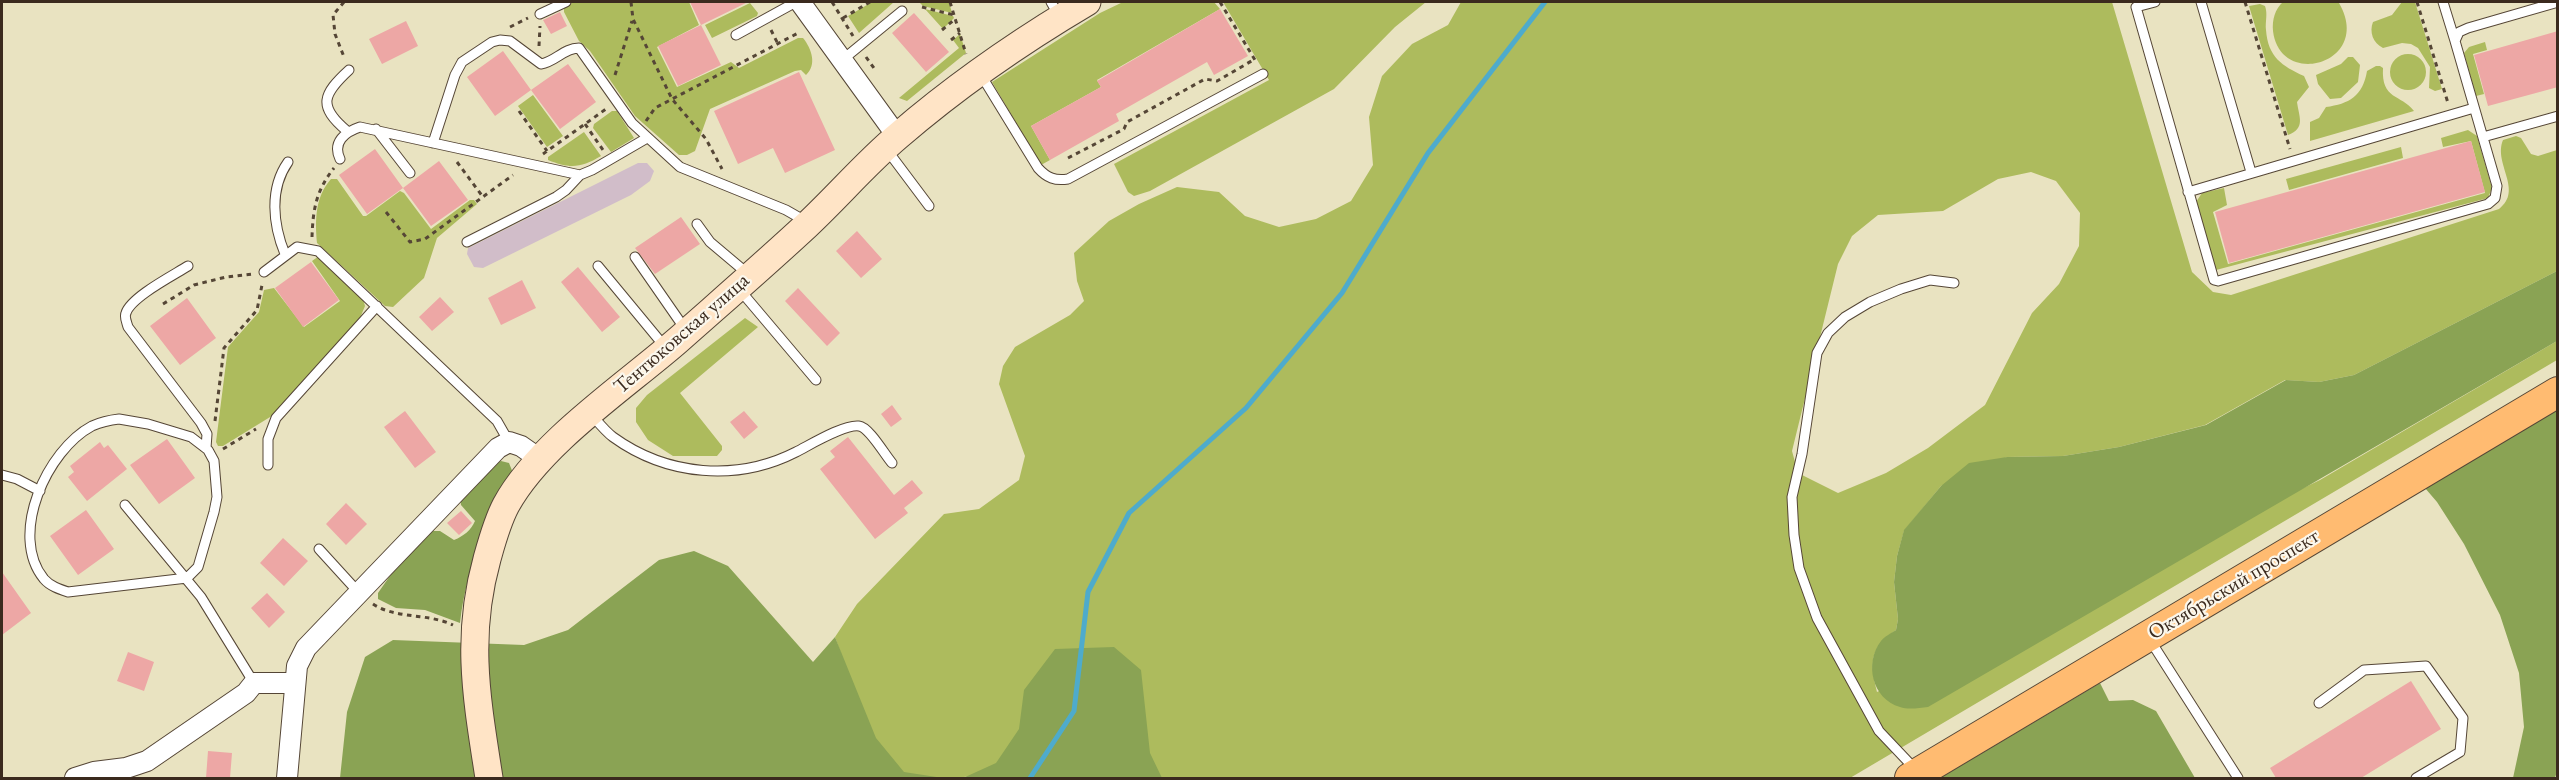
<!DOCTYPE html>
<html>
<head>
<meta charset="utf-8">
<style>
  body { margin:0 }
  #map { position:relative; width:2559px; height:780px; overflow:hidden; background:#e9e3c1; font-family:"EB Garamond",serif }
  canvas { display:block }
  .frame { position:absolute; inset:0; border:3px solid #3b2a1e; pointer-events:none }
</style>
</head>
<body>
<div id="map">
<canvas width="2559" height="780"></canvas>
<div class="frame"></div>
</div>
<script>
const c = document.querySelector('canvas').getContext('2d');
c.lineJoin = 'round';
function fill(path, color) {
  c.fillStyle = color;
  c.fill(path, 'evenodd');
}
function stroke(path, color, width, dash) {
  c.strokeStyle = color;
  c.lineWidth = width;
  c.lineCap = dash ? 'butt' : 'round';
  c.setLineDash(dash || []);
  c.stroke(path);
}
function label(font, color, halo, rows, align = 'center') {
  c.font = font + ' "EB Garamond",serif';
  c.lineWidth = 4.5;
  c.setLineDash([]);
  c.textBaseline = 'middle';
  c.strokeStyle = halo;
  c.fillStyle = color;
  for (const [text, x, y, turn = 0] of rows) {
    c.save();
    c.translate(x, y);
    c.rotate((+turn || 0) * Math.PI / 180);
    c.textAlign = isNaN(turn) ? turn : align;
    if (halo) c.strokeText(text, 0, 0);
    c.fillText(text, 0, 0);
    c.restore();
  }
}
const industrial = new Path2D(`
  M638,163H647L654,171L650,181L631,195L483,268L474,267L467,254L468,248Z`);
const green = new Path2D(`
  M574,2H689L699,25L657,47L677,87L731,62L739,68L798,38H803C812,49 817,65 806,75L801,70L795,71L710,109L695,151L687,155H679L635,116L590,51L579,41L564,12V7Z
  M872,2H894L859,33L848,16Z
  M919,2H949L952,13L923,6Z
  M1123,2H1214L1220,9L1097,80L1101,87L1031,126L1050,160L1041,165L992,82L1100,13Z
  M1223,2H1426L1395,27L1334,89L1150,191L1134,196L1128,192L1114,164L1269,80Z
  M1461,2H2112L2192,272L2213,292L2231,295L2499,209C2524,190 2493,164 2503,140L2516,136L2521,138L2531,154L2538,156L2557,150V271L2354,375L2319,382L2285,380L2205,425L2119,447L2063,456L2007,457L1941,486L1904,531L1897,556L1894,582L1898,619L1896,630C1869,649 1870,662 1877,692L2320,480L2557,341V360L1850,778H1157L1024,731C1016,742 1009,758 1000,767C980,780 927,780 902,776L872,740L835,637L857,604L944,514L979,509L1019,480L1025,456L999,384L1003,366L1015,347L1070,315L1084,301L1077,281L1074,253L1109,221L1139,204L1177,187L1219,192L1245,216L1279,227L1316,219L1351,201L1373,165L1369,117L1382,76L1412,44L1448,25ZM2031,172L2056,181L2080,213L2079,246L2059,284L2032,313L1985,405L1928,448L1886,473L1838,493L1798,473L1792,451L1838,264L1852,236L1878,215L1943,211L1998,179Z
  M2283,2H2337L2339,3C2374,63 2280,90 2273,31C2272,20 2275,9 2283,2Z
  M2402,2H2415L2442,89L2435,91L2429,88L2430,67L2418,48L2411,44L2402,43L2383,48C2373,43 2369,32 2373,22L2392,15Z
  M750,3L758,13L757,16L712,38L705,25Z
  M2260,4L2265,6C2268,14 2265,22 2266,30C2268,57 2282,66 2304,76L2309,87L2297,102C2299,117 2306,128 2288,135L2249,6Z
  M925,9L953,16L954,18L943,29Z
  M960,34L966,53L907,101L899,98L959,48L953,40Z
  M2485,42L2487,50L2473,54L2484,94L2476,96L2464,53L2469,47Z
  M2390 72a18 18 0 1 1 36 0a18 18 0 1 1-36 0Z
  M2348,57H2353L2360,65L2358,82L2341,98L2330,99L2318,84L2316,75L2341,64Z
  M2376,66H2380L2383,68C2381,100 2401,94 2414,111L2310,141V122L2319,118L2326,107C2349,104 2363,96 2367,71Z
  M533,95L563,136L547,147L518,106Z
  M612,111H617L634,138L611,152L593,128L594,124Z
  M2468,130L2477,136L2492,188L2488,198L2216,270L2196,202L2202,193L2224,188L2227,205L2213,212L2228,264L2485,193L2471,141L2443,147L2441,138Z
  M584,132L601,156C581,168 570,169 548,160V157Z
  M2401,147L2403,158L2289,190L2286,179Z
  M331,179H337L363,216H366L400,191L404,193L431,229L470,200H474L477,204L437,238L424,278L393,307L385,306L317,243C315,220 315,197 331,179Z
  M319,256L363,299L365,306L360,318L275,414L223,446H218L216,442L228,347L259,312L264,290L274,288L304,327L340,301L312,261Z
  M745,318L758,327L680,393L722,446V450L717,456H673L648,440L636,422V408L647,395Z`);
const forest = new Path2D(`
  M2557,271V341L1928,707C1919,708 1908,710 1900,707C1872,699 1864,663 1881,641C1884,637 1891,633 1896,630L1898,619L1894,582L1897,556L1904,530L1941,486L1969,463L2007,457L2063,456L2119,447L2206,425L2286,380L2319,382L2354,375Z
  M2557,410L2558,768L2555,778H2513L2524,727L2519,673L2500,615L2464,544L2437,502L2425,488Z
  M501,461L509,463L513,473C487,526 467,563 460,623L425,610L396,608L378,599V593L394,570L433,531H440L454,540C464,536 471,530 475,521L461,505L460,498L493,464Z
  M694,551L728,566L813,662L835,637L876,738L904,772L943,778H340L347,712L365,657L393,640L524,645L568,630L659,560Z
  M1114,647L1141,670L1150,753L1162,778H963L996,763L1019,729L1024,690L1055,649Z
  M2100,683L2109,701L2133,700L2156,711L2195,778H1940Z`);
const stream = new Path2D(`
  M1030,778L1074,711L1088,592L1129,513L1246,408L1342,293L1428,153L1545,2`);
const building = new Path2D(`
  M690,2H748L701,25Z
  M1220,9L1248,56L1214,75L1207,62L1116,114L1119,121L1050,160L1031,126L1101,87L1097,81Z
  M560,12L567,26L551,34L543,20Z
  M914,13L949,52L926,72L892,33Z
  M406,21L418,46L382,64L369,39Z
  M701,25L721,65L678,86L658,46Z
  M2558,31V87L2488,106L2474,55Z
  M503,51L531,90L495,116L467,77Z
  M568,64L596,102L560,129L531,90Z
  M799,72L835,150L785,173L773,148L738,164L714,111Z
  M2471,141L2485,192L2229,263L2215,212Z
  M375,149L403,188L367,214L339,175Z
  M439,161L468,200L431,226L403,188Z
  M681,217L700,244L655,274L635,248Z
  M857,231L882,259L861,278L836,251Z
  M311,262L339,300L303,327L275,288Z
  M578,267L620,317L602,332L561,282Z
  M522,280L536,308L501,325L488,298Z
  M798,288L840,333L827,346L785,301Z
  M440,297L454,312L432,331L419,317Z
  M187,298L216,338L180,365L150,326Z
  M892,405L902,419L891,427L881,414Z
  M405,411L436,452L415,468L384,427Z
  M744,411L758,427L744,439L730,422Z
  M848,437L894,495L912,480L923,493L904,508L908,513L875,539L820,469L835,457L830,451Z
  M167,439L195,478L159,504L130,465Z
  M100,442L104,448L108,445L127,469L87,501L68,477L74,472L70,466Z
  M346,503L367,524L346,545L326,524Z
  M86,510L114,549L78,575L50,536Z
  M461,511L472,523L459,535L447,523Z
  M283,538L308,561L284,586L260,563Z
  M2,572L31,613L2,635Z
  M267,593L285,612L269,628L251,608Z
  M128,652L154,662L144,691L117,681Z
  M2411,681L2441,729L2361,778H2276L2270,768Z
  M208,751L232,753L230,778H206Z`);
const path = new Path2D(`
  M344,2L333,15L335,34L344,57
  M631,2L633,19L672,99L706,139L722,169
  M832,2L853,36
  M950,2L966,54
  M1220,2L1255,60
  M2245,2L2290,149
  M2417,2L2448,103
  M922,7L954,15
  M843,18L870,2
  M510,27L528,18
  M771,30L778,44
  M942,30L955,19
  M951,40L960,33
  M539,46L540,26
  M866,57L876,71
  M615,75L632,21
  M519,111L547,151
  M646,121L655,108L800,32
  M585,124L603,150
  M543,154L606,109
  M1068,158L1124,129L1127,122L1205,79L1217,81L1255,59
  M457,162L483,197
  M386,212L410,242L425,239L513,175
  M312,237C313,209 316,191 334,168
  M163,304L194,285L226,277L253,274
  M215,421L224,348L257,310L262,285
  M223,449L256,429
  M373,604C395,619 428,613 453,625`);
const lane = new Path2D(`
  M1051,2L1059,16
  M2155,2L2136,7L2214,280L2218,281L2488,204L2495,198L2497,186L2455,41L2459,32L2468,28L2558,2
  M2201,2L2251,172
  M2443,2L2455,41
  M540,14L566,2
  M736,35L796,2
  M841,61L902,11
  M981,75L1038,168C1047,178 1055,181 1068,179L1263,74
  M376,129L410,173
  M347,131C317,106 323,94 349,70
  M2483,137L2558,116
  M433,143L455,75L462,62L492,42L500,40L510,41L541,64C555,62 564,48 579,48L632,123L680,167L786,210L807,222
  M887,150L929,206
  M340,159C332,142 345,132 360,127L580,175L592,170L647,138
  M2188,192L2474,108
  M697,224L710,242L748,274
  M467,242L556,197L566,190L580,175
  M285,254C273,225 269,189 288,162
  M635,257L685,329
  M188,266C174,275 131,297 126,313C124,317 127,323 128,327L201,423L207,434L206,448
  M598,266L665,347
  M264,272L297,247L318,251L497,421L509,442
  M739,289L816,380
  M591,414C598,422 605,431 613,437C667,476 737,482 796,452C810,445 844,424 859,426C869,427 885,455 892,463
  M119,419L148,424L191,437L208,450L214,461L217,497L214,512L198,567L187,578L68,592C59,589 50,586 44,579C8,535 47,450 92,426C101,422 110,420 119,419Z
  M268,465V439L276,418L377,306
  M2,475L17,479L40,491
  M125,505L201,597L254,683
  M319,549L360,594
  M2150,640L2238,778
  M2319,703L2364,670L2426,666L2463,718L2460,752L2416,778
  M1915,769L1879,731L1817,618L1799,568L1794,535L1792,497L1802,454L1817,353L1828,333L1845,317L1870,302L1901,289L1930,280L1954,283`);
const street = new Path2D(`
  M800,2L897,136
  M75,778L94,772L126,768L147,761L246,693L254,683H295
  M287,778L297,666L306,648L498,448L509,442L521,446L541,460`);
const secondary = new Path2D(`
  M489,778C477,700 465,638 487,559C492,541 497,522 506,505C540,443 624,387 677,341C721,302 765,264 807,225C838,196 866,163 898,136C956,86 1021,41 1087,2`);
const primary = new Path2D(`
  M1910,778L2558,392`);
const streetNames = [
  ["Тентюковская улица",682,334,-41],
  ["Октябрьский проспект",2234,585,-31]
];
fill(industrial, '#d1bdc9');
fill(green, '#adbb5d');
fill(forest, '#8aa354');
stroke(stream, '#4eabcc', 5);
fill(building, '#eda7a5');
stroke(lane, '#554636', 11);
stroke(street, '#554636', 22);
stroke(secondary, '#554636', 29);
stroke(primary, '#554636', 32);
stroke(path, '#554636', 3, [4.5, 4.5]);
stroke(lane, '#fff', 9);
stroke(street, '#fff', 20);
stroke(secondary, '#ffe4c6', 27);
stroke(primary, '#ffbb71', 30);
label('21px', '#3b2a1e', '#fbf7ec', streetNames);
</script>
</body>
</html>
